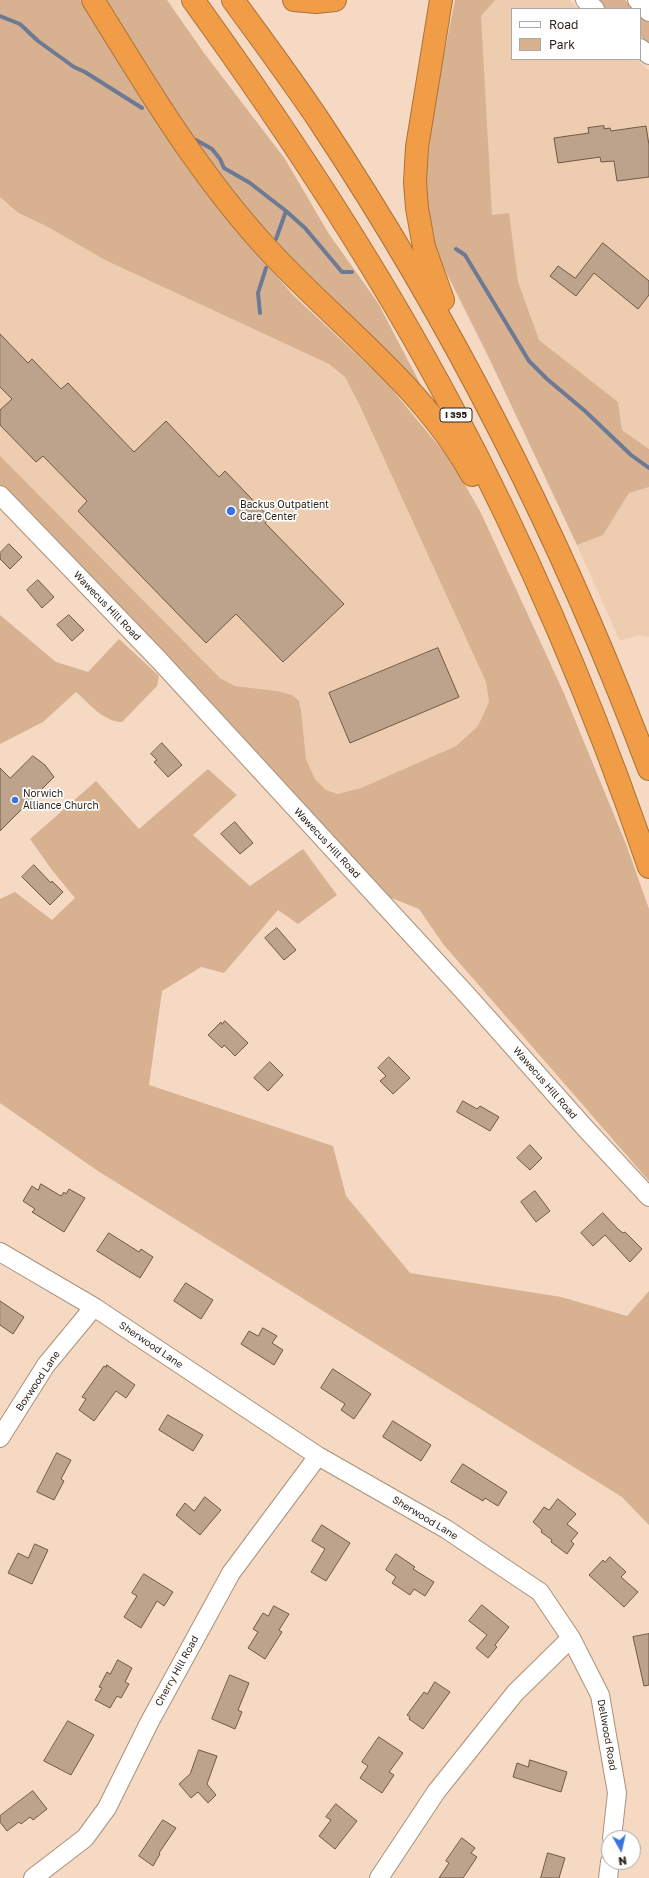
<!DOCTYPE html>
<html>
<head>
<meta charset="utf-8">
<style>
  body { margin:0 }
  #map { position:relative; width:649px; height:1878px; overflow:hidden; background:#f5d9c2; font-family:"Golos Text",sans-serif }
  canvas { display:block }
  .legend { position:absolute; left:511px; top:8px; width:130px; height:52px; box-sizing:border-box; background:#fff; border:1px solid #aca8a4; margin:0; padding:5px 7px; list-style:none; font-size:12px; color:#2f251c }
  .legend li { display:flex; align-items:center; gap:8px; height:20px }
  .legend b { width:20px; border:1px solid #aca8a4 }
  .north { position:absolute; left:601px; top:1830px; width:40px; height:40px; box-sizing:border-box; background:#fff; border:1px solid #aca8a4; border-radius:50%; rotate:172deg; font-size:11px; font-weight:700; line-height:16px; text-align:center; color:#2f251c }
  .north::after { content:''; display:block; margin:auto; width:14px; height:18px; background:#3a73e2; clip-path:polygon(50% 0,100% 100%,50% 72%,0 100%) }
</style>
</head>
<body>
<div id="map">
<canvas width="649" height="1878"></canvas>
<ul class="legend">
<li><b style="height:5px;background:#fff"></b>Road</li>
<li><b style="height:11px;background:#d7b190"></b>Park</li>
</ul>
<div class="north">N</div>
</div>
<script>
const c = document.querySelector('canvas').getContext('2d');
c.lineJoin = 'round';
function fill(path, color) {
  c.fillStyle = color;
  c.fill(path, 'evenodd');
}
function stroke(path, color, width, dash) {
  c.strokeStyle = color;
  c.lineWidth = width;
  c.lineCap = dash ? 'butt' : 'round';
  c.setLineDash(dash || []);
  c.stroke(path);
}
function label(font, color, halo, rows, align = 'center') {
  c.font = font + ' "Golos Text",sans-serif';
  c.lineWidth = 3.5;
  c.setLineDash([]);
  c.textBaseline = 'middle';
  c.strokeStyle = halo;
  c.fillStyle = color;
  for (const [text, x, y, turn = 0] of rows) {
    c.save();
    c.translate(x, y);
    c.rotate((+turn || 0) * Math.PI / 180);
    c.textAlign = isNaN(turn) ? turn : align;
    if (halo) c.strokeText(text, 0, 0);
    c.fillText(text, 0, 0);
    c.restore();
  }
}
const built = new Path2D(`
  M475,0H569L579,9H512V59H636L649,70V449L622,430L618,402L539,340L494,236Z
  M0,197L18,214L46,226L105,260L329,364L345,377L360,406L486,682L489,702L478,726L456,746L361,788L338,794L326,790L315,779L306,759L301,710L299,701L277,691L235,686L220,678L0,459Z
  M649,487V637L637,635L620,641L577,545L603,535L629,493Z`);
const green = new Path2D(`
  M0,0H80L130,82L187,168L226,218L293,295L385,381L452,462L481,513L563,691L626,844L649,909V1181L443,944L419,909L384,895L0,493V456L220,678L235,686L277,691L292,695L299,701L301,710L306,759L315,779L326,790L338,794L361,788L456,746L478,726L489,702L486,682L360,406L345,377L329,364L105,260L46,226L18,213L0,197Z
  M104,0H167L204,53L285,159L329,234L378,303L427,397L271,243L214,175Z
  M455,0H495L481,16L492,215L509,213L518,282L539,340L618,402L622,430L649,449V487L629,493L603,535L577,545L488,356L432,244L424,195L426,168L437,90Z
  M596,0H625L634,9H606Z
  M640,15L649,22V43L640,36Z
  M0,615L56,662L88,672L119,639L159,676L157,686L122,722C102,721 90,704 76,692L43,722L0,744Z
  M208,769L237,795L193,835L250,886L303,849L337,895L298,924L278,910L224,973L201,967L162,991L149,1085L333,1146L346,1196L410,1273L561,1297L627,1316L649,1291V1525L622,1497L98,1171L0,1103V899L15,892L52,920L75,898L52,870L30,839L96,781L139,829Z`);
const stream = new Path2D(`
  M0,16L20,24L38,41L74,67L85,72L142,108
  M196,140L212,149L220,159L224,168L250,183L286,211L305,228L342,272H352
  M276,239L286,211
  M456,249L465,255L529,361L547,379L585,411L631,455L649,468
  M260,313L258,293L266,268`);
const building = new Path2D(`
  M604,126V129L610,128L611,131L646,126L649,145V177L617,181L614,161L601,162L600,157L558,163L554,138L589,133L588,128Z
  M603,243L649,281V295L638,309L594,273L576,296L550,276L558,266L575,278Z
  M0,334L28,363L32,359L61,389L68,383L134,452L166,421L219,477L225,471L270,518L265,523L344,604L283,662L236,614L206,643L78,511L87,501L43,456L36,462L0,425V410L12,399L0,387Z
  M9,544L22,557L10,569L0,559V553Z
  M38,580L54,597L42,608L27,590Z
  M69,615L84,630L72,641L57,625Z
  M438,648L459,697L350,743L329,693Z
  M162,743L182,765L168,777L154,762L157,760L151,754Z
  M33,756L45,765L54,777L0,831V768L10,778Z
  M235,822L253,843L240,854L221,834Z
  M34,865L51,883L52,881L63,892L50,905L22,877Z
  M277,928L296,950L284,960L265,938Z
  M225,1021L248,1043L235,1056L224,1045L222,1048L208,1035L221,1022L222,1024Z
  M389,1057L410,1078L393,1094L380,1081L386,1076L378,1068Z
  M270,1062L283,1075L268,1091L254,1078Z
  M463,1101L477,1109L480,1106L499,1117L490,1131L457,1112Z
  M530,1145L542,1158L530,1170L517,1158Z
  M41,1184L61,1196L64,1192L66,1194L69,1189L85,1198L64,1232L32,1212L35,1209L23,1201L32,1186L38,1190Z
  M535,1191L550,1211L536,1222L521,1202Z
  M603,1213L618,1229L623,1233L625,1232L642,1249L630,1262L605,1235L593,1246L581,1233Z
  M109,1233L139,1252L141,1249L153,1257L140,1278L97,1251Z
  M186,1283L213,1300L201,1319L174,1301Z
  M0,1301L24,1317L13,1334L0,1325Z
  M263,1328L277,1336L272,1343L283,1350L274,1365L241,1344L249,1331L258,1336Z
  M107,1365L135,1385L126,1398L116,1391L94,1421L79,1410L86,1399L82,1397L104,1366L106,1367Z
  M333,1369L371,1394L354,1419L341,1410L345,1404L321,1388Z
  M168,1415L203,1435L193,1451L159,1430Z
  M393,1421L431,1445L421,1461L383,1437Z
  M57,1453L71,1460L61,1479L64,1481L54,1500L37,1492Z
  M463,1464L507,1492L498,1506L485,1498L483,1501L451,1482Z
  M205,1497L221,1510L200,1535L176,1515L185,1503L194,1511Z
  M558,1499L576,1514L567,1524L578,1533L571,1541L574,1544L567,1554L551,1542L552,1540L541,1532L542,1530L533,1522L544,1507L549,1510Z
  M322,1525L350,1543L326,1581L311,1572L325,1549L312,1541Z
  M35,1544L48,1550L32,1584L8,1573L18,1553L28,1558Z
  M396,1554L415,1567L413,1569L434,1582L425,1596L414,1589L410,1595L392,1583L396,1577L386,1570Z
  M610,1557L626,1572L621,1577L638,1592L624,1607L589,1575L603,1560L605,1562Z
  M144,1574L173,1592L164,1606L157,1601L141,1628L124,1617L137,1596L132,1593Z
  M482,1605L509,1627L495,1645L497,1647L488,1658L476,1648L487,1635L469,1621Z
  M274,1606L289,1614L279,1630L282,1632L265,1659L248,1648L258,1632L253,1629L263,1613L268,1616Z
  M649,1634V1685L644,1686L633,1637Z
  M118,1660L132,1668L125,1682L129,1684L121,1698L117,1696L110,1708L95,1700L102,1688L99,1687L107,1672L110,1674Z
  M230,1675L249,1683L238,1710L242,1712L235,1729L212,1719Z
  M435,1682L450,1692L423,1729L409,1719L410,1717L407,1715L424,1692L427,1694Z
  M68,1721L94,1735L71,1775L44,1761Z
  M379,1737L403,1753L389,1772L394,1775L382,1793L360,1778L368,1766L362,1762Z
  M199,1750L217,1756L207,1784L216,1795L208,1803L198,1792L191,1798L179,1784L190,1774Z
  M530,1760L567,1772L561,1792L513,1777L517,1763L528,1767Z
  M33,1791L47,1809L33,1820L30,1817L21,1824L19,1822L7,1831L0,1822V1816Z
  M336,1804L357,1821L335,1849L319,1836L331,1820L326,1817Z
  M163,1820L176,1828L159,1853L160,1854L153,1866L139,1856Z
  M462,1838L475,1848L471,1853L477,1857L463,1878H439L449,1863L446,1861Z
  M548,1853L565,1858L559,1878H541Z`);
const minor = new Path2D(`
  M585,0L595,9
  M637,0L649,12
  M640,48L649,55
  M0,495L159,660L467,995L586,1129L649,1197
  M0,1252L94,1307L318,1456L446,1529L540,1592L571,1638L600,1695L617,1793L612,1838
  M0,1438L46,1365L94,1307
  M33,1878L85,1838L107,1808L149,1723L231,1573L318,1456
  M379,1878L436,1792L515,1693L571,1638
  M608,1878L610,1862`);
const highway = new Path2D(`
  M93,0C145,84 196,170 263,244C332,321 421,383 472,475
  M193,0C287,130 375,263 450,404C529,553 595,708 649,867
  M233,0C262,40 292,80 320,122C455,326 563,540 649,769
  M294,0L316,2L335,0
  M441,0L417,147L415,182L417,208L424,247L443,300`);
const markers = [
  [231,511,5,"#3a73e2"],
  [15,800,4,"#3a73e2"]
];
const shields = [
  [456,415,32]
];
const shieldNames = [
  ["I 395",456,415]
];
const poiNames = [
  ["Backus Outpatient",240,505],
  ["Care Center",240,517],
  ["Norwich",23,794],
  ["Alliance Church",23,806]
];
const streetNames = [
  ["Wawecus Hill Road",107,606,46],
  ["Wawecus Hill Road",327,843,47],
  ["Wawecus Hill Road",545,1083,49],
  ["Sherwood Lane",151,1345,34],
  ["Boxwood Lane",38,1381,-56],
  ["Sherwood Lane",425,1518,31],
  ["Cherry Hill Road",177,1671,-61],
  ["Dellwood Road",607,1735,80]
];
fill(built, '#edccaf');
fill(green, '#d7b190');
stroke(stream, '#6d7a95', 4);
fill(building, '#bda38c');
stroke(building, '#715945', 1);
stroke(minor, '#aa917a', 20);
stroke(highway, '#ad7237', 24);
stroke(minor, '#fff', 18);
stroke(highway, '#f19c46', 22);
for (const [x, y, r, color] of markers) {
  const dot = new Path2D();
  dot.arc(x, y, r, 0, 2 * Math.PI);
  c.fillStyle = color;
  c.fill(dot);
  stroke(dot, '#fff', 1.5);
}
for (const [x, y, w] of shields) {
  const box = new Path2D();
  box.roundRect(x - w / 2, y - 7, w, 14, 3);
  c.fillStyle = '#fff';
  c.fill(box);
  stroke(box, '#2f251c', 1);
}
label('bold 9px', '#2f251c', null, shieldNames);
label('10px', '#2f251c', '#fff', poiNames, 'left');
label('10px', '#2f251c', '#fff', streetNames);
</script>
</body>
</html>
